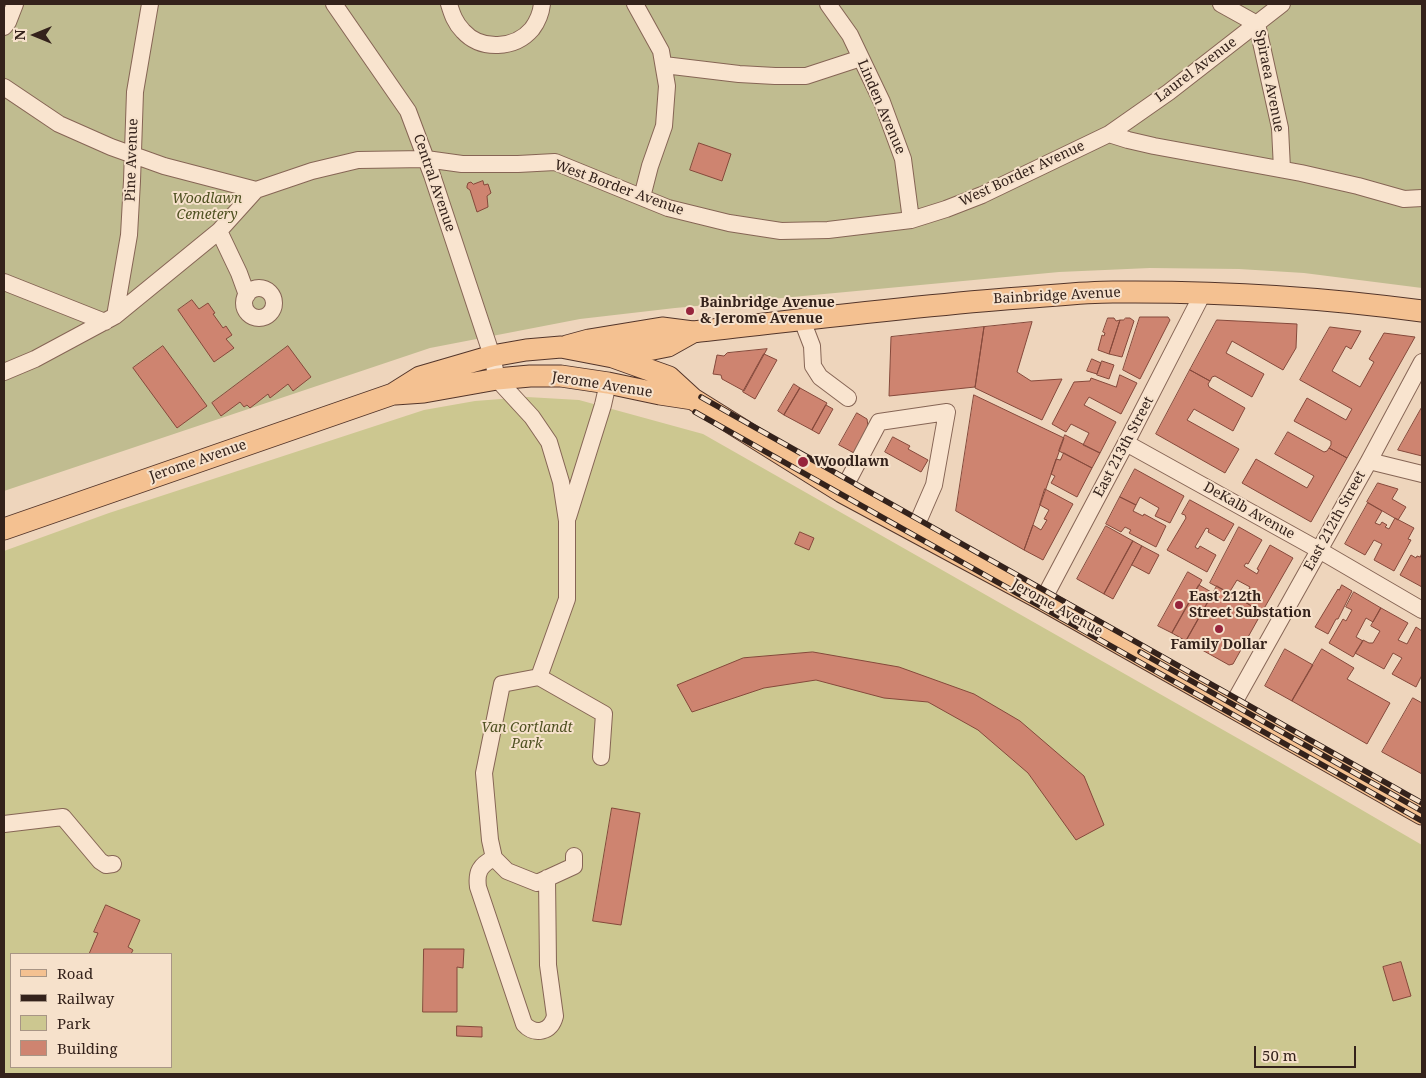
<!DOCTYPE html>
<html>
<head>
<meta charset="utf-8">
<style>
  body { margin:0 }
  #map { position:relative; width:1426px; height:1078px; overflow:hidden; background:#eed5bc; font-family:"Noto Serif",serif }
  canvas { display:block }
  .frame { position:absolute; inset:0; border:5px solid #34221b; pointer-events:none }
  .legend { position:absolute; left:10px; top:953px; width:162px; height:115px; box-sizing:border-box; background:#f6e1cb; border:1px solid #a89585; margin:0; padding:6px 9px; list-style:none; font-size:15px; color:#34221b }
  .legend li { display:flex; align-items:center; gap:10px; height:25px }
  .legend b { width:25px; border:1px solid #a89585 }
  .north { position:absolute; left:10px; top:10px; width:50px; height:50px; -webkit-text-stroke:4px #f6e1cb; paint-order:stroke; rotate:270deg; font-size:14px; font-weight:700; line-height:20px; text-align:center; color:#34221b }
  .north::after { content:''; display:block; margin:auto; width:18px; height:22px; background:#34221b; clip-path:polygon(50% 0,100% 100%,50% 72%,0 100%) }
  .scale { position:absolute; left:1254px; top:1046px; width:102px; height:22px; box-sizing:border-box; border:2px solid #34221b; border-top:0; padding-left:6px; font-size:15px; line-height:18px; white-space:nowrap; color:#34221b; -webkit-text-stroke:4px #f6e1cb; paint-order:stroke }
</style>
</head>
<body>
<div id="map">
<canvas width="1426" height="1078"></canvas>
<div class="frame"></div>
<ul class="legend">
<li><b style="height:6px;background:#f4c191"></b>Road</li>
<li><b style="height:6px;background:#34221b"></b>Railway</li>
<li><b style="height:14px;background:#ccc790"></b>Park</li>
<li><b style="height:14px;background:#ce8470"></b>Building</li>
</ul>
<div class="north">N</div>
<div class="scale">50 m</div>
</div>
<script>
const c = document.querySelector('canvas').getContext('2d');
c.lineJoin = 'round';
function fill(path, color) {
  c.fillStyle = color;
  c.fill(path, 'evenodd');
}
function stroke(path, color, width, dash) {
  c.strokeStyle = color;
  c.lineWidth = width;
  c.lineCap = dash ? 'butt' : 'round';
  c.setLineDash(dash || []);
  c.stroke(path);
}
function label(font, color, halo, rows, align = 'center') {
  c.font = font + ' "Noto Serif",serif';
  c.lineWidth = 4;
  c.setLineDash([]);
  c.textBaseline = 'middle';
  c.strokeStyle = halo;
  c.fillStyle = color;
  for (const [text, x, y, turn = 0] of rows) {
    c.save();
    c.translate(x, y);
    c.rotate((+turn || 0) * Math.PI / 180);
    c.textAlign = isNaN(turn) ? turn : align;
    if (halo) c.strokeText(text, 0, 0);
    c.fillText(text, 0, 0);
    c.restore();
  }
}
const green = new Path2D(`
  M527,397L579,400L703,434L1276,760L1422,845V1074H4V551L109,513L424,410L475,401ZM11,954H171V1067H11Z`);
const cemetery = new Path2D(`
  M4,4H1422V288L1304,273L1239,269L1150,268L1059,272L675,308L580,319L430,348L4,491Z`);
const building = new Path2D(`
  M699,143L731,154L722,181L690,170Z
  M483,181L484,185L488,184L491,193L487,196L488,207L477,212L470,190L467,188V186L468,183L471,182L473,184Z
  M192,300L199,309L208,303L215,313L213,314L223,328L226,326L232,335L226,339L234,348L214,362L178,310Z
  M1140,317H1168L1170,320L1140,379L1123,370Z
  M1108,318H1114L1116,321L1120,320L1109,354L1098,350L1102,335L1104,336L1105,333L1103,332Z
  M1126,318H1130L1134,321L1122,357L1109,354L1120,320H1123Z
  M1217,320L1297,324L1296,348L1283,370L1232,341L1226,353L1264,374L1252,397L1215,376L1212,377L1210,381L1190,370Z
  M1032,322L1017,372L1031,381L1062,379L1042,420L975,388L984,327Z
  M984,327L975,387L889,396L891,337Z
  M1330,327L1361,331L1351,349L1346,346L1332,371L1360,387L1374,362L1369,359L1384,333L1415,337L1347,458L1329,448L1331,445V441L1294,421L1307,398L1346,420L1352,409L1300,380Z
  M163,346L207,406L177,428L133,368Z
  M288,346L311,377L293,391L288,384L270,398L268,394L250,408L247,405L244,407L240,402L221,416L212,403Z
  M767,349L744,391L722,379L721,375L713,374L717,355L724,356L727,353Z
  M764,354L777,360L755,399L743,392Z
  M1092,359L1101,363L1097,374L1087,371Z
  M1102,361L1114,365L1109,379L1097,375Z
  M1190,370L1210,381L1208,384L1209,387L1245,408L1233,431L1194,409L1187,420L1239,449L1225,473L1156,434Z
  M1120,375L1137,383L1121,414L1089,397L1084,405L1116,422L1100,453L1083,445L1089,433L1071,424L1066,432L1052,424L1074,382L1090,381L1091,378L1116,387Z
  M794,384L800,388L784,415L778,411Z
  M800,388L827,403L812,430L784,415Z
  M974,395L1064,438L1024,550L956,511Z
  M826,405L833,409L819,434L812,430Z
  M1422,407V456L1398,450Z
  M857,413L867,419L869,433L854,453L839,445Z
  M1288,432L1324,452L1327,451L1329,448L1347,458L1311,522L1242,483L1256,459L1307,488L1314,476L1275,454Z
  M1065,435L1100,453L1092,468L1059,451Z
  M893,437L910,446L908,449L928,460L921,472L885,452Z
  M1064,453L1092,468L1077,497L1051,483L1055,476L1051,474L1056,459L1060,460Z
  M1135,469L1184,496L1170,523L1155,516L1159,508L1140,497L1136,505L1120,497Z
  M1378,483L1398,489L1392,499L1406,507L1398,520L1367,502Z
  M1045,489L1073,504L1043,560L1024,550L1033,525L1041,530L1047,520L1044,519L1049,510L1040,505Z
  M1120,497L1136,505L1133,511L1143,516L1144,514L1166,526L1156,547L1129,533L1131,530L1125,527L1121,532L1106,524Z
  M1190,500L1234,524L1224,541L1208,532L1209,529L1206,528L1195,547L1198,549L1200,546L1216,555L1207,572L1167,550L1186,518L1185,515L1182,514Z
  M1368,503L1382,511L1375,523L1380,525L1382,522L1387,525L1385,527L1389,529L1395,518L1414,528L1408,539L1411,540L1394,571L1374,560L1382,544L1374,540L1365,555L1345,544Z
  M1106,526L1133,541L1104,594L1077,579Z
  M1239,527L1262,540L1248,564L1246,563L1244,566L1257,574L1259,570L1257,569L1270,545L1293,558L1262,612L1243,601L1250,587L1237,580L1229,593L1210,583Z
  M800,532L814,538L809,550L795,544Z
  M1133,541L1142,546L1113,599L1104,594Z
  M1142,546L1159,555L1149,574L1132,565Z
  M1422,553V587L1400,575L1411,555L1416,558L1417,556L1420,557Z
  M1188,572L1202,580L1172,633L1158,626Z
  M1199,585L1213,593L1186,641L1172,633Z
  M1342,585L1352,591L1338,619H1336L1328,634L1315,627L1338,589L1339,590Z
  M1217,586L1262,612L1233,664L1229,665L1186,641Z
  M1354,592L1381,608L1373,622L1366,618L1356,637L1363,641L1353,657L1329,643L1343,619L1346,621L1352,610L1346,607Z
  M1381,608L1408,623L1398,640L1407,644L1416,627L1422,631V675L1416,687L1392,674L1402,658L1393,653L1384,669L1355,653L1363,640L1369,643H1373L1380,631L1371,626Z
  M1285,649L1313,665L1292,701L1265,686Z
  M1322,649L1354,668L1347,679L1390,703L1367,744L1292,701Z
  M813,652L899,667L974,694L1020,721L1084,776L1104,825L1076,840L1028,773L978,730L928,702L884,698L816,680L764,688L692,712L677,685L743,658Z
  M1413,698L1422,703V774L1382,752Z
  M612,808L640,813L621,925L593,921Z
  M106,905L140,920L128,947L133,950L131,954H89L98,933L94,932Z
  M424,949H464L463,968L457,967V1012H423Z
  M1401,962L1411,996L1393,1001L1383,967Z
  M457,1026L482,1027V1037L457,1036Z`);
const minor = new Path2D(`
  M334,4L408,111L432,175L492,356L497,379L532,417L549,442L561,482L567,521V599L539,677L502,684L484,773L490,840L494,858L507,871L537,883L574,866V856
  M449,4C452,14 455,23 463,31C481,51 515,49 532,29C538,21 541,13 542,4
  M635,4L661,51L667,86L664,126L650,166L642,197
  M828,4L850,35L882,102L903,159L911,220
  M1221,4L1257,24L1280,128L1282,169
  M4,27L8,22L15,4
  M664,65L739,74L775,76H806L861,58
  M4,87L59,124L111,147L164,166L256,190
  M1109,134L1169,92L1282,4
  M219,231L239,273L247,295
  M4,282L105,322
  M244 303a15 15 0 1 1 30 0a15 15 0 1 1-30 0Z
  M115,316L129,235L132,181L135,92L150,4
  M802,320L812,346L813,366L820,377L848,398
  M4,372L35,359L115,316L219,231L256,190L312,171L358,160L426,159L462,164H518L555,162L668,208L729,223L781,231L828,230L911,220L946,209L982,195L1109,134L1128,140L1154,146L1301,173L1358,186L1404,199L1422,198
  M1126,443L1319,550L1422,610
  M1369,461L1422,474
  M842,492L879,422L947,412L934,485L914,531
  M568,517L603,405L608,383
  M1043,600L1126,443L1203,293
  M539,677L604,714L601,757
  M1232,706L1369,461L1422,362
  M4,824L63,817L100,861L106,865L113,864
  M494,858C480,865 476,872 478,887L524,1024C535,1036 551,1032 555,1016L548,965L547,878`);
const major = new Path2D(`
  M567,346L589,340L662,328L693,332C801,320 910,306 1019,298C1051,296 1082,292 1113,292C1217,291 1320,297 1422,311
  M613,357L668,346L693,332
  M395,394L424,392L497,379L530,376H561L608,383L660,394L693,399
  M4,529L393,394L420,377L492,356L526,350L561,347L613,357L669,377L693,399L842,492L1043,600L1422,814`);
const rail = new Path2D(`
  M701,397L1422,803
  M695,412L1422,821
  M1140,652L1422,811`);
const markers = [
  [690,311,5,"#96243c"],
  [803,462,6,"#96243c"],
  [1179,605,5,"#96243c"],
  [1219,629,5,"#96243c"]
];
const streetNames = [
  ["Laurel Avenue",1196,70,-37],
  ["Spiraea Avenue",1269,81,79],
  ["Linden Avenue",881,107,67],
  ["Pine Avenue",132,160,-88],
  ["West Border Avenue",1022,174,-25],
  ["Central Avenue",434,183,71],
  ["West Border Avenue",619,188,20],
  ["Bainbridge Avenue",1057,296,-3],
  ["Jerome Avenue",602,385,9],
  ["East 213th Street",1124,447,-62],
  ["Jerome Avenue",198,461,-19],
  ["DeKalb Avenue",1249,511,29],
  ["East 212th Street",1335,521,-61],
  ["Jerome Avenue",1057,608,29]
];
const parkNames = [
  ["Woodlawn",207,199],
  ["Cemetery",207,215],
  ["Van Cortlandt",527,728],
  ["Park",527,744]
];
const poiNames = [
  ["Bainbridge Avenue",700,303],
  ["& Jerome Avenue",700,319],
  ["Woodlawn",814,462],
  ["East 212th",1189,597],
  ["Street Substation",1189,613],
  ["Family Dollar",1219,645,"center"]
];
fill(green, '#ccc790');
fill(cemetery, '#c0bc90');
fill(building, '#ce8470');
stroke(building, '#85493b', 1);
stroke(minor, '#866555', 18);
stroke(major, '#53352a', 23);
stroke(minor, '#f9e4cf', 16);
stroke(major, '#f4c191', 21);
stroke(rail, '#34221b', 5.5);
stroke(rail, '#f6e1cb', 4, [11]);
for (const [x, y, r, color] of markers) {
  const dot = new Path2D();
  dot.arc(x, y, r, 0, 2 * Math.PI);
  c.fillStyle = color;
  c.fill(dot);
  stroke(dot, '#f6e1cb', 2);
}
label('14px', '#34221b', '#f6e1cb', streetNames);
label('italic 14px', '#4f5121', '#f6e1cb', parkNames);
label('bold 14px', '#34221b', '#f6e1cb', poiNames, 'left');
</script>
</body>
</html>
